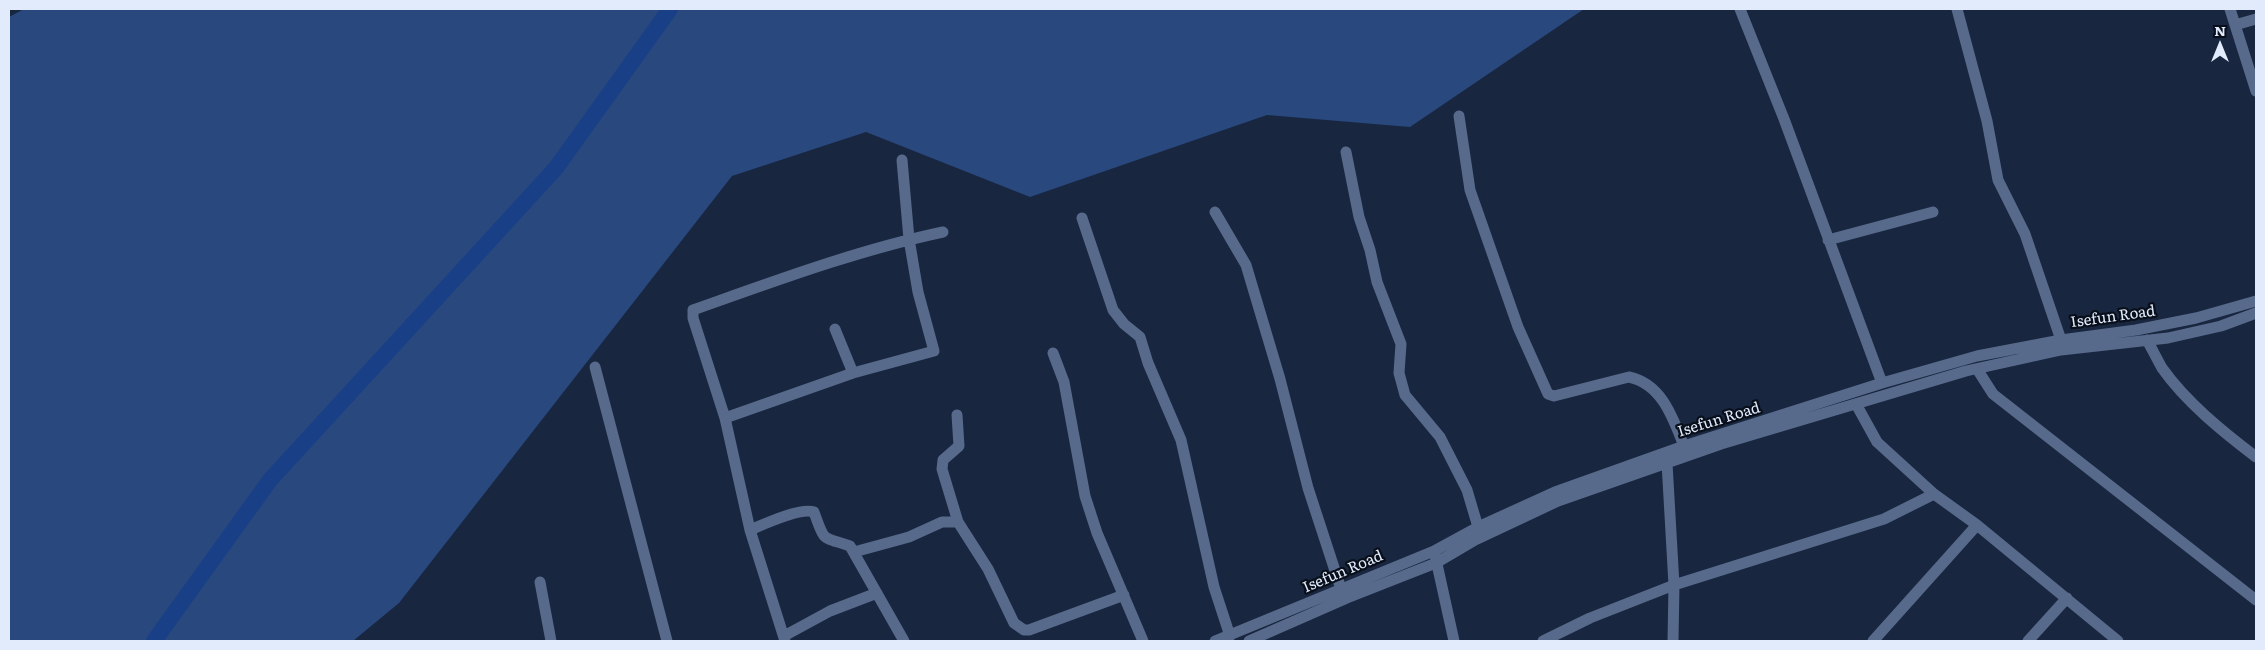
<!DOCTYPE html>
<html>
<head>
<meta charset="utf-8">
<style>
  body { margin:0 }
  #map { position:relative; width:2265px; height:650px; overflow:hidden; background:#18263f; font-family:Literata,serif }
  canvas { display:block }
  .frame { position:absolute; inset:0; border:10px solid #e1ebfc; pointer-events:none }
  .north { position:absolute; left:2195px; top:20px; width:50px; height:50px; -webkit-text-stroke:4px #090f1a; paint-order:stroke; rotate:0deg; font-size:14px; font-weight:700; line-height:20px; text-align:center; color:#e1ebfc }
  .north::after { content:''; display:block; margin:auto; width:18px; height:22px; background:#e1ebfc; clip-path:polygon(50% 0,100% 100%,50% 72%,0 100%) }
</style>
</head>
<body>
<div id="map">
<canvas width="2265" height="650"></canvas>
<div class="frame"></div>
<div class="north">N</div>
</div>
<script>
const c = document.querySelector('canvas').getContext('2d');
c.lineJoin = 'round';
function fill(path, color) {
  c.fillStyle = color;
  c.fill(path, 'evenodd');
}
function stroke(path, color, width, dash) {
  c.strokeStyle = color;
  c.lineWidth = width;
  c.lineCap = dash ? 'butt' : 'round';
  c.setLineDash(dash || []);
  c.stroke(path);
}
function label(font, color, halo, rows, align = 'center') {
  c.font = font + ' Literata,serif';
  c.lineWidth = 4.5;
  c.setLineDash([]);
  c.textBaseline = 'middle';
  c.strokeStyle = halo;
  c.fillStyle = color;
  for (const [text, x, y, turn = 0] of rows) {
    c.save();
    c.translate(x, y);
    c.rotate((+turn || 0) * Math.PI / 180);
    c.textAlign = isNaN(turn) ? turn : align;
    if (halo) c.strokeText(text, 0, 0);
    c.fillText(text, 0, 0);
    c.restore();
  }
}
const green = new Path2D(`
  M24,9H1584L1410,127L1267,115L1030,197L866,132L732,176L399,603L353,641H9V17Z`);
const river = new Path2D(`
  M154,641L270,480L556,168L670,9`);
const minor = new Path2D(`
  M1740,9L1784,119L1882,383
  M1957,9L1987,121L1998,180L2025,234L2061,340
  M2230,9L2256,91
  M2235,25L2256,19
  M1459,116L1470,190L1518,327L1548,394L1554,396L1629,377C1662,384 1673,418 1684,446
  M1346,152L1359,217L1370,250L1377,282L1401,344L1399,373L1405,395L1440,437L1467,490L1478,527
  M1215,212L1246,265L1280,379L1308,488L1341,589
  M1082,218L1113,310L1124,324L1140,337L1148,363L1181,440L1214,587L1230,636
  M1828,240L1933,212
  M835,329L853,373
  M2147,340C2152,349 2157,359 2162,368C2186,402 2223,432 2256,457
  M1053,353L1064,382L1085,496L1097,533L1143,641
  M595,367L667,641
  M1977,369L1993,394L2256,600
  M1856,404L1877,442L1934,494L1977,525L2118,641
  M957,415L959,446L943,460L942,469L958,522L988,569L1014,623L1024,630H1029L1124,595
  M725,418L853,373L934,351L918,292L909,239L902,160
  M1667,463L1674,585L1673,641
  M750,530C764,524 801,507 814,512C825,543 821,536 850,546L904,641
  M854,552L909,537L942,522H958
  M1435,555L1454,641
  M540,582L551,641
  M784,636L830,611L877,593
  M785,641L750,530L725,418L693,318V310C775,281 858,250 943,232
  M1215,641L1434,551L1478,527L1555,492L1684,446L1882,383L1977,356L2061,340L2136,330L2196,318L2256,301
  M1249,641L1347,598L1436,563L1475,540L1558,501L1721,444L1966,371L2061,350L2168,338L2221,326L2256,313
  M1543,641L1590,618L1674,585L1884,519L1934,494
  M1873,641L1977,525
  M2028,641L2067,598`);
const streetNames = [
  ["Isefun Road",2113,317,-8],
  ["Isefun Road",1719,420,-17],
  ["Isefun Road",1343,572,-23]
];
fill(green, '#29487e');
stroke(river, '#193f86', 16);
stroke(minor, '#576a8b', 11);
label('15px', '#e1ebfc', '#090f1a', streetNames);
</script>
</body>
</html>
